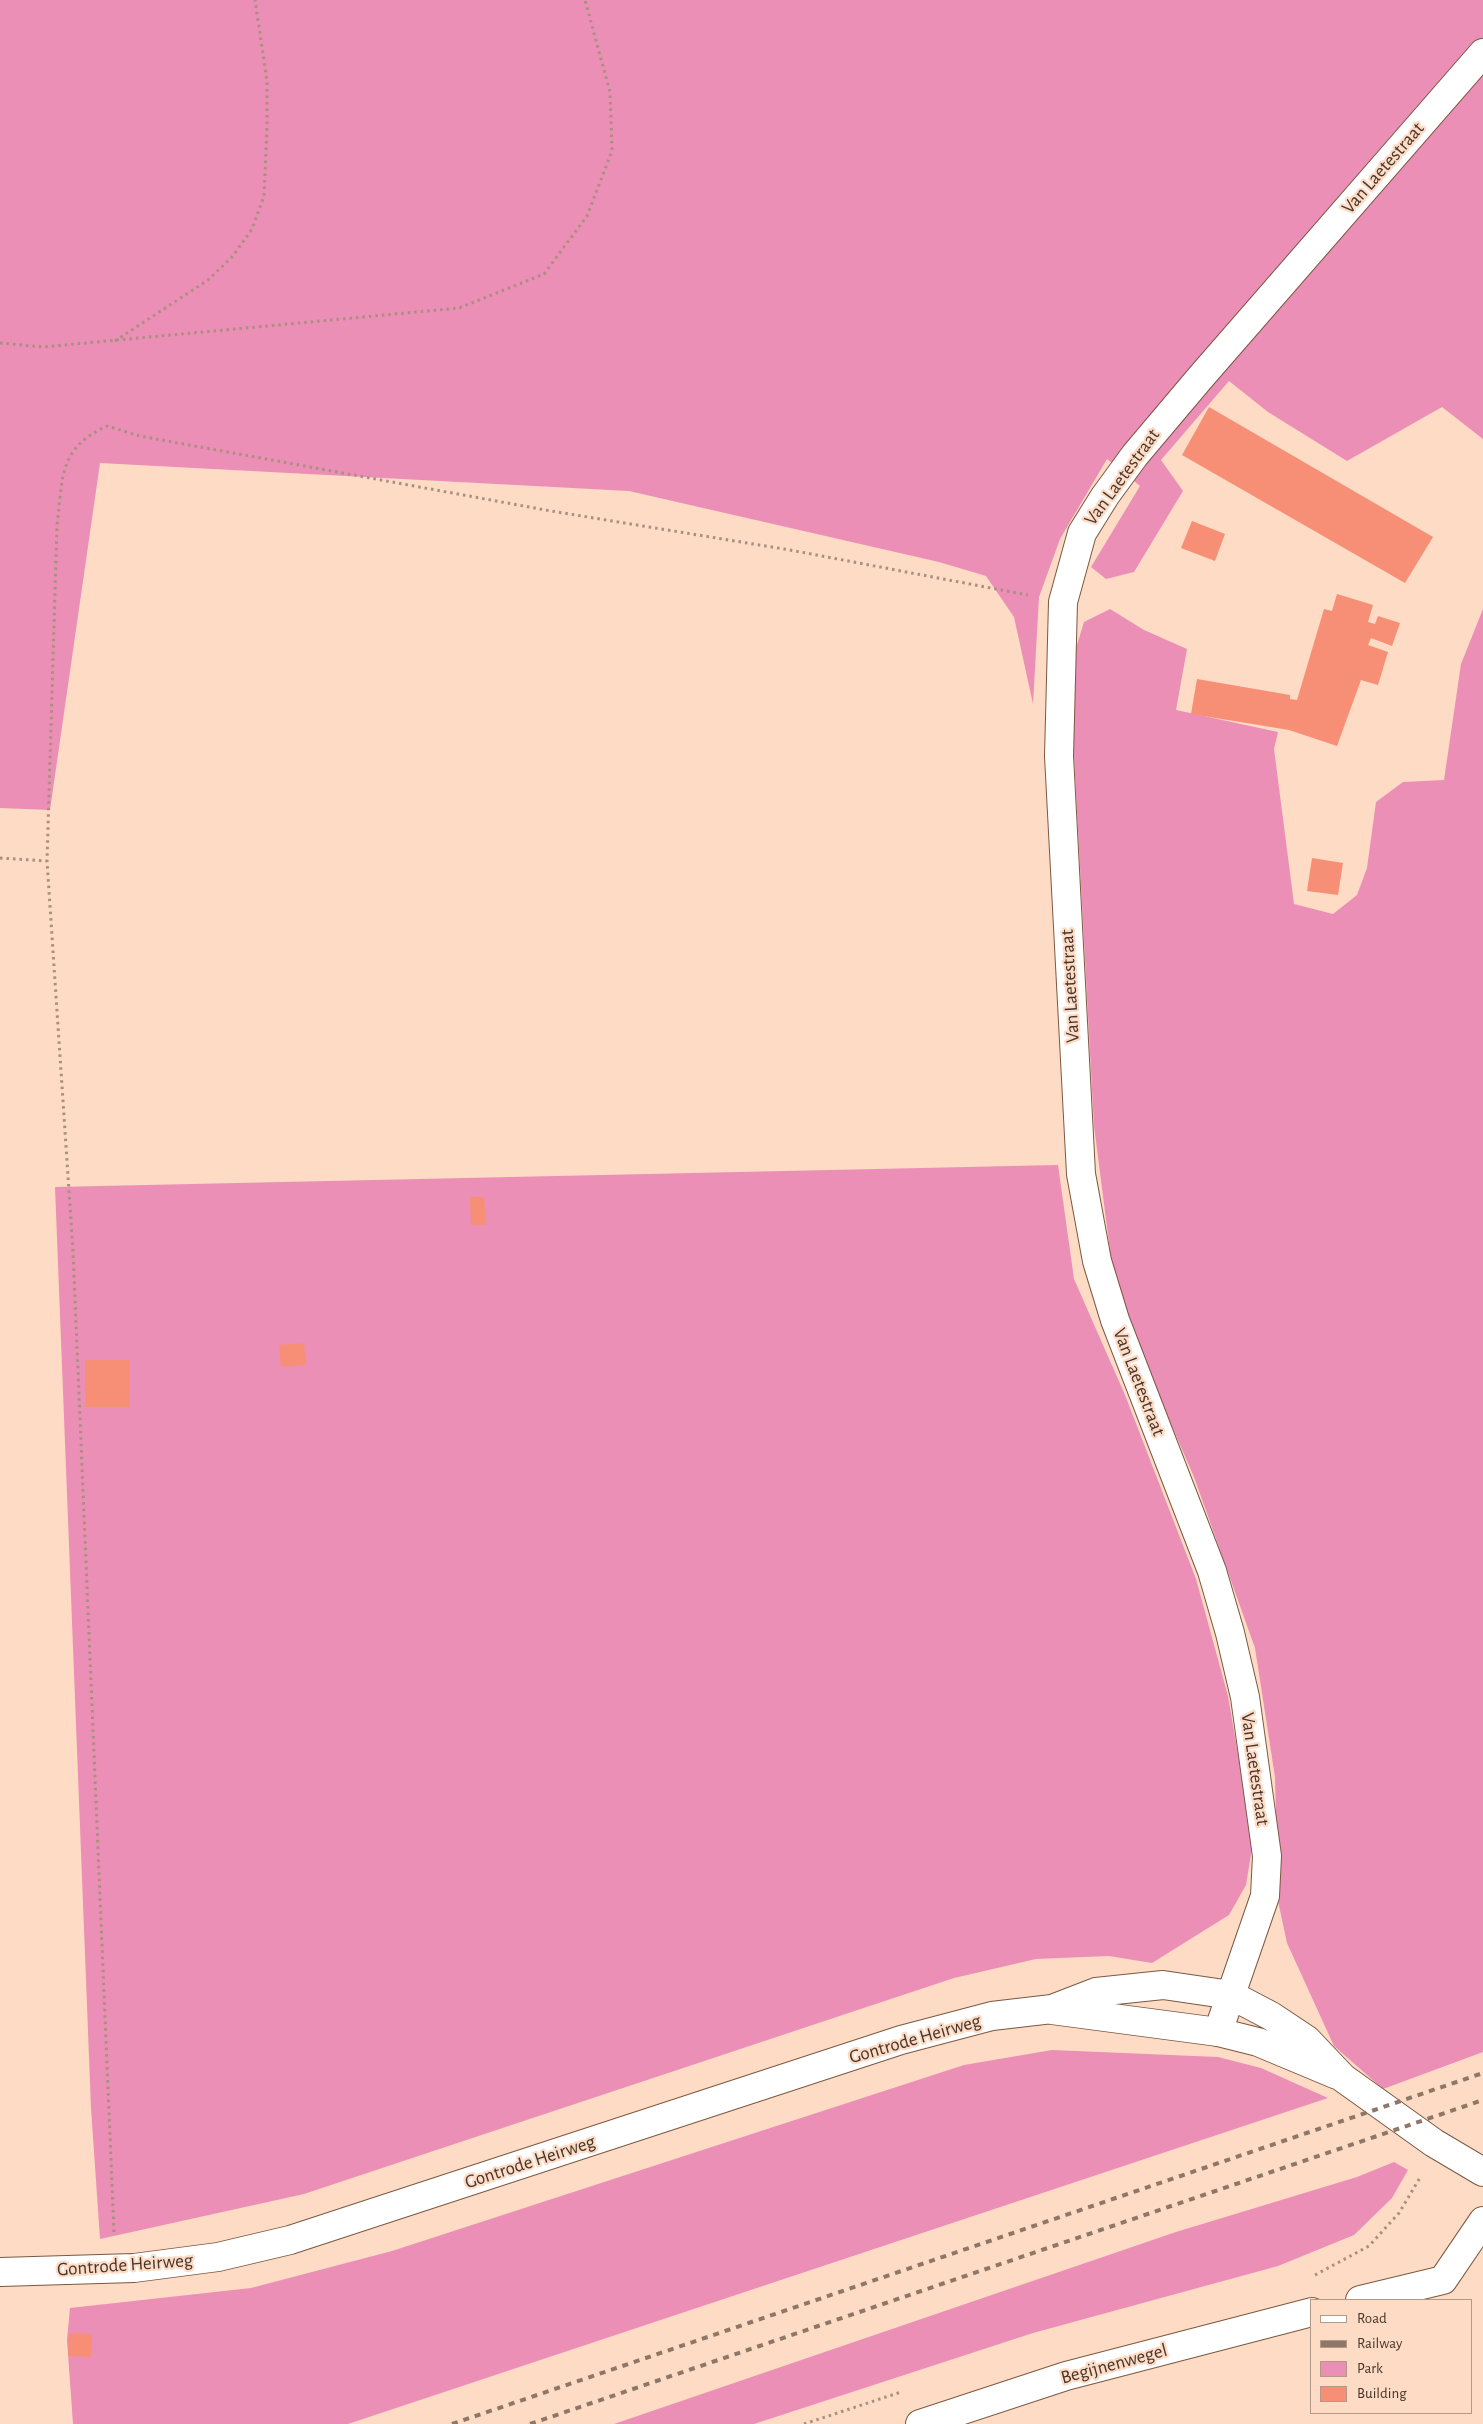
<!DOCTYPE html>
<html>
<head>
<meta charset="utf-8">
<style>
  body { margin:0 }
  #map { position:relative; width:1483px; height:2424px; overflow:hidden; background:#fddbc5; font-family:"Alegreya Sans",sans-serif }
  canvas { display:block }
  .legend { position:absolute; left:1310px; top:2299px; width:162px; height:115px; box-sizing:border-box; background:#fddbc5; border:1px solid #b49987; margin:0; padding:6px 9px; list-style:none; font-size:15px; color:#46352b }
  .legend li { display:flex; align-items:center; gap:10px; height:25px }
  .legend b { width:25px; border:1px solid #b49987 }
</style>
</head>
<body>
<div id="map">
<canvas width="1483" height="2424"></canvas>
<ul class="legend">
<li><b style="height:6px;background:#fff"></b>Road</li>
<li><b style="height:6px;background:#8f7768"></b>Railway</li>
<li><b style="height:14px;background:#ec8fb6"></b>Park</li>
<li><b style="height:14px;background:#f78f77"></b>Building</li>
</ul>
</div>
<script>
const c = document.querySelector('canvas').getContext('2d');
c.lineJoin = 'round';
function fill(path, color) {
  c.fillStyle = color;
  c.fill(path, 'evenodd');
}
function stroke(path, color, width, dash) {
  c.strokeStyle = color;
  c.lineWidth = width;
  c.lineCap = dash ? 'butt' : 'round';
  c.setLineDash(dash || []);
  c.stroke(path);
}
function label(font, color, halo, rows, align = 'center') {
  c.font = font + ' "Alegreya Sans",sans-serif';
  c.lineWidth = 4.5;
  c.setLineDash([]);
  c.textBaseline = 'middle';
  c.strokeStyle = halo;
  c.fillStyle = color;
  for (const [text, x, y, turn = 0] of rows) {
    c.save();
    c.translate(x, y);
    c.rotate((+turn || 0) * Math.PI / 180);
    c.textAlign = isNaN(turn) ? turn : align;
    if (halo) c.strokeText(text, 0, 0);
    c.fillText(text, 0, 0);
    c.restore();
  }
}
const green = new Path2D(`
  M0,0H1483V439L1442,407L1347,461L1268,412L1229,381L1161,460L1183,491L1134,572L1106,579L1091,567L1140,486L1107,459L1060,539L1039,597L1033,704L1014,617L986,576L939,562L629,491L100,463L50,810L0,808Z
  M1110,609L1144,630L1187,649L1176,710L1278,732L1274,749L1294,904L1333,914L1357,895L1367,868L1376,802L1403,782L1444,780L1461,664L1483,609V2052L1383,2089L1334,2046L1287,1943L1278,1901L1275,1777L1255,1648L1194,1477L1125,1318L1112,1266L1094,1126L1073,737L1072,661L1084,622Z
  M1058,1165L1074,1279L1125,1395L1196,1579L1228,1696L1253,1842L1246,1885L1229,1915L1152,1963L1109,1956L1036,1959L954,1978L304,2194L100,2239L91,2108L55,1187Z
  M1052,2050L1218,2057L1261,2068L1328,2098L348,2424H73L67,2340L70,2308L251,2288L392,2251L964,2065Z
  M1394,2162L1408,2170L1392,2198L1354,2235L1278,2266L1033,2333L754,2424H614L1176,2232L1357,2177Z`);
const building = new Path2D(`
  M1209,407L1433,537L1405,583L1182,455Z
  M1192,521L1225,534L1215,561L1181,548Z
  M1337,594L1373,605L1368,622L1375,624L1378,616L1400,623L1392,646L1371,638L1368,645L1388,652L1378,685L1361,680L1337,746L1289,730L1191,714L1197,679L1290,695V699L1297,700L1324,609L1332,611Z
  M1312,858L1343,863L1338,895L1307,891Z
  M470,1197H484L486,1225H471Z
  M304,1343L306,1365L281,1367L279,1345Z
  M85,1360H130V1407H85Z
  M69,2333L92,2334L91,2357L68,2356Z`);
const path = new Path2D(`
  M115,341L208,280L233,256L252,229L264,196L267,128V81L255,0
  M0,343L43,347L459,308L544,274L587,216L612,151L610,92L585,0
  M0,858L47,861
  M114,2232L73,1251L47,861L57,525C63,478 58,448 107,426L140,436L551,511L790,550L1028,595
  M1315,2275L1369,2246L1399,2213L1421,2176
  M804,2424L901,2392`);
const minor = new Path2D(`
  M1218,2032L1265,1896L1267,1856L1245,1697L1230,1633L1212,1571L1115,1320L1097,1261L1081,1174L1059,756L1063,602L1082,533L1105,496L1135,455L1200,378L1483,53
  M1360,2300L1443,2280L1483,2221
  M920,2424L1066,2376L1312,2312`);
const tertiary = new Path2D(`
  M1052,2010L1218,2032L1258,2042L1337,2075
  M0,2272L134,2268L218,2257L290,2240L901,2040L992,2016L1052,2009L1096,1992L1163,1985L1231,1995L1271,2016L1307,2040L1343,2078L1434,2143L1483,2172`);
const rail = new Path2D(`
  M452,2424L1483,2073
  M530,2424L1483,2100`);
const streetNames = [
  ["Van Laetestraat",1383,168,-49],
  ["Van Laetestraat",1122,477,-54],
  ["Van Laetestraat",1070,986,-93],
  ["Van Laetestraat",1139,1382,69],
  ["Van Laetestraat",1255,1769,82],
  ["Gontrode Heirweg",915,2039,-16],
  ["Gontrode Heirweg",530,2162,-18],
  ["Gontrode Heirweg",125,2265,-4],
  ["Begijnenwegel",1114,2364,-15]
];
fill(green, '#ec8fb6');
fill(building, '#f78f77');
stroke(minor, '#7c5840', 30);
stroke(tertiary, '#7c5840', 30);
stroke(path, '#a98f7e', 3, [2.5, 4]);
stroke(minor, '#fff', 28);
stroke(tertiary, '#fff', 28);
stroke(rail, '#8f7768', 4, [6, 6]);
label('19px', '#46352b', '#fddbc5', streetNames);
</script>
</body>
</html>
